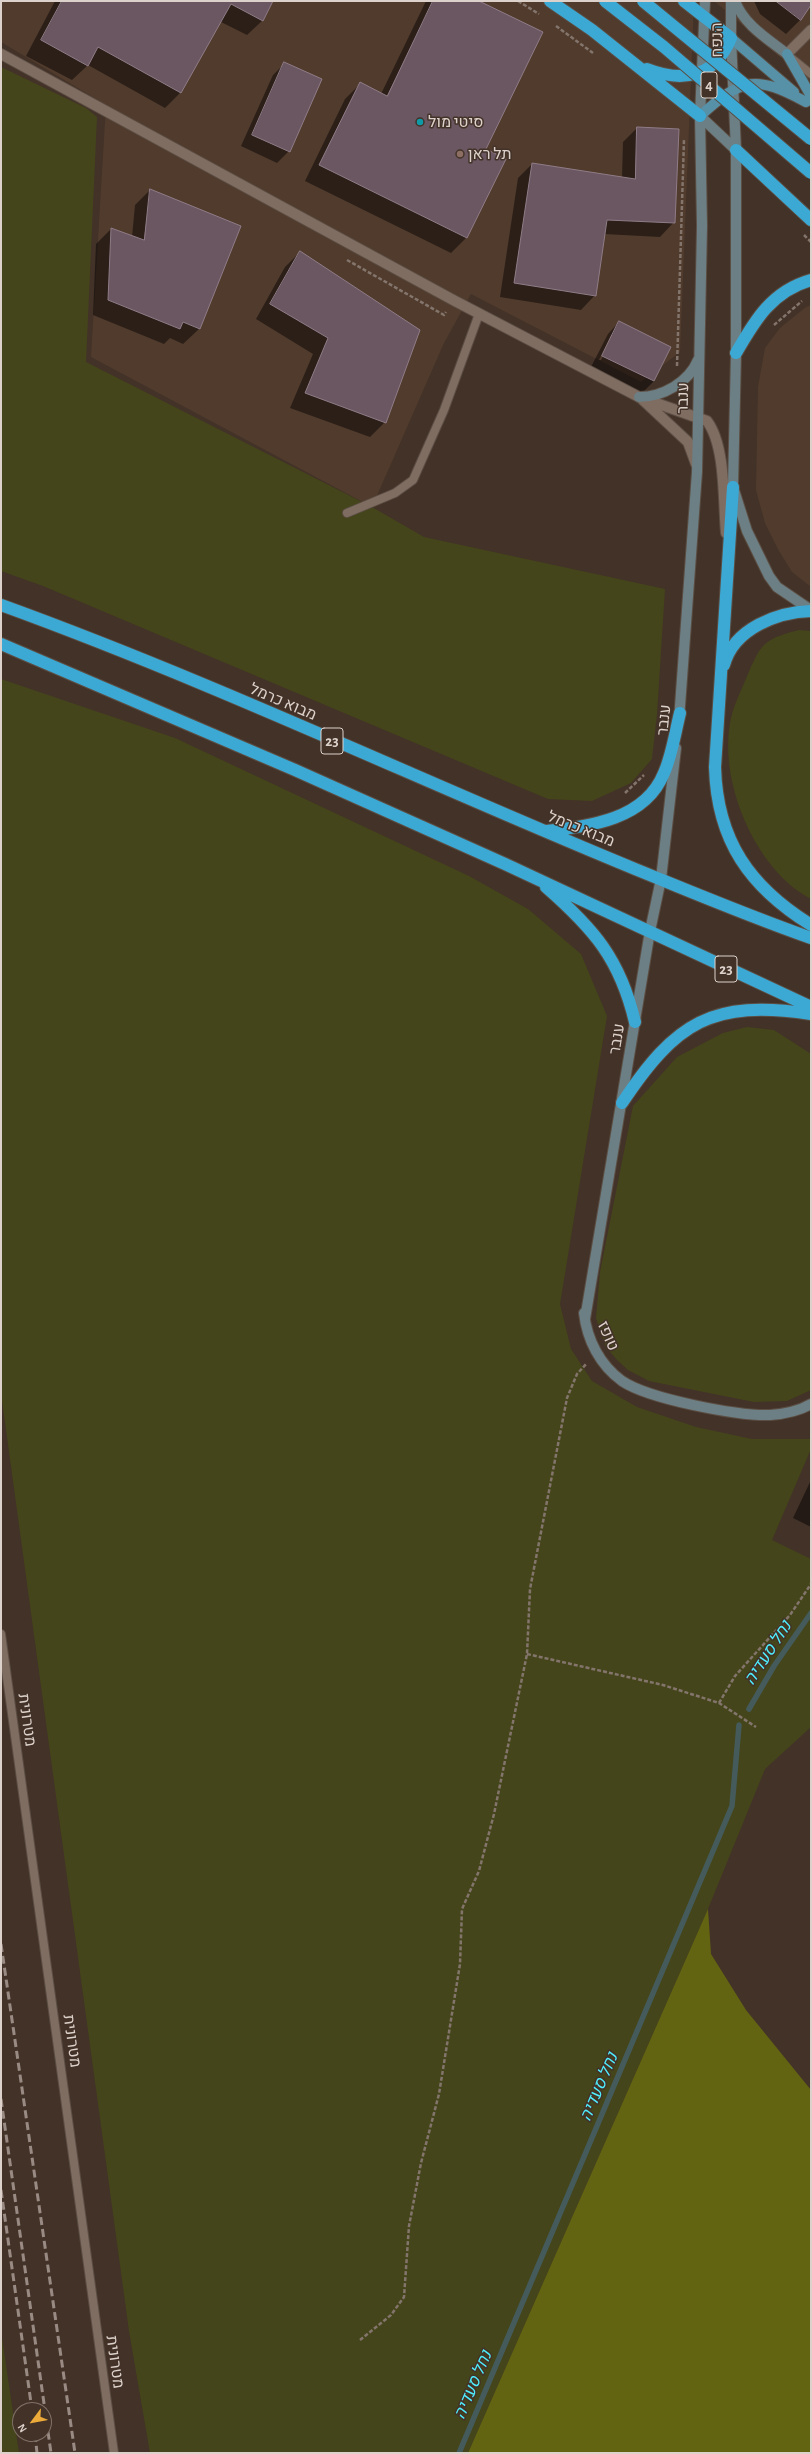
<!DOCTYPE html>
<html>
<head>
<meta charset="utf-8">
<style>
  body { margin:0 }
  #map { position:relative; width:812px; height:2454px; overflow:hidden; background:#433228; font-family:"Alegreya Sans",sans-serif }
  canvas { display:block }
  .frame { position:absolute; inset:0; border:2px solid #ddd2cb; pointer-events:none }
  .north { position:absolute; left:12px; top:2402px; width:40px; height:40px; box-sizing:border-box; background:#433228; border:1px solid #817269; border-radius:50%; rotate:238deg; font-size:11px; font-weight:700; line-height:16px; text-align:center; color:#ddd2cb }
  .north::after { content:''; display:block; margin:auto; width:14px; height:18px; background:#ebaa39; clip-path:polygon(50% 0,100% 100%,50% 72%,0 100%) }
</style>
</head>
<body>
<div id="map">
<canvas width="812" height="2454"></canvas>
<div class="frame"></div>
<div class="north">N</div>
</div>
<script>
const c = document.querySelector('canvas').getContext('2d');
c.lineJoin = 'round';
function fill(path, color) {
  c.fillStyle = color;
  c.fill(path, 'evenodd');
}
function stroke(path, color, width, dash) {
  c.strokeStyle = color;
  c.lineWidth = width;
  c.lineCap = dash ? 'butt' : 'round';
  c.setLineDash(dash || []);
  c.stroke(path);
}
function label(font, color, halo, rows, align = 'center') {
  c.font = font + ' "Alegreya Sans",Heebo,sans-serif';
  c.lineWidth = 3;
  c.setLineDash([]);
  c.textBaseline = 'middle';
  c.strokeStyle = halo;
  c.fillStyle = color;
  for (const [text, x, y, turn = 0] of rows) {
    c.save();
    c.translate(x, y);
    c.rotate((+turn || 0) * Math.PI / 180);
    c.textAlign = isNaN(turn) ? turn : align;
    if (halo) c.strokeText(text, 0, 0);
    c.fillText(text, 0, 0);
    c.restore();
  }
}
const built = new Path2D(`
  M1,1H694L680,352L641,382L471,294L444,343L372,507L91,357L106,105L1,42Z
  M714,1H811V83Z
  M811,305V587L792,572L779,551L765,523L756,490L758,387L765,348L780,328L806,307Z`);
const green = new Path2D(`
  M1,67L86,108L97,117L86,362L372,507L424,537L665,589L657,714L652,759L631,783L592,801L548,799L43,586L1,571Z
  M799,630L811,631V899C755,870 717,779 731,718C734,705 740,693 745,681C750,670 756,652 765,644C775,636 787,633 799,630Z
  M1,679L175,738L469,876L528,909L581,954L607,1016L560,1304L571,1349L592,1381L637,1407L696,1427L752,1439H811V1449L772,1540L811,1559V1727L765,1769L708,1909L468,2453H150L129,2331L1,1393Z
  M747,1027L774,1030L811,1054V1390L787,1401L754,1402L649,1381L628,1370L617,1360L606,1347L596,1318L600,1272L633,1106L677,1057L723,1033Z
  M1,2331L19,2453H1Z`);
const forest = new Path2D(`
  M708,1909L711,1954L746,2010L811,2090V2453H468Z`);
const shadow = new Path2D(`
  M55,1H186L218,25L180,93L165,108L88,65L72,80L26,56Z
  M216,1H272L263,20L247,35L209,16Z
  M426,1H476L484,150L466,238L451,253L305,181L345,99L360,84L381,94Z
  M754,1H811V3L800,20L786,34L760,14Z
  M285,63L289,151L277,163L241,146L273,75Z
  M637,128L674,222L660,237L604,234L595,295L581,310L500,297L518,178L532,164L622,178L623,142Z
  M150,190L239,226L199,329L183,344L170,338L164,344L93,315L96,244L111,229L132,237L135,205Z
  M300,252L385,422L370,437L290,408L313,354L256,319L285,267Z
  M619,322L670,347L654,381L642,393L591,367L608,334ZM611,335H614L601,360H599Z
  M811,1480V1527L793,1518Z`);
const stream = new Path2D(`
  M749,1709L774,1666L811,1613
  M459,2453L732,1806L739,1725`);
const building = new Path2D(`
  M62,1H273L263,21L231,4L181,93L98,47L88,66L41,40Z
  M433,1H479L543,32L486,149L506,159L467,238L319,165L360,82L387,96Z
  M776,1H811V5L801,20Z
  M284,62L322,79L290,152L252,135Z
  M637,127L679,129L675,223L607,220L596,296L514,283L532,163L635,179Z
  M150,189L241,226L200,329L183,322L180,329L108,300L111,228L144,240Z
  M300,251L420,330L386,423L305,393L328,338L270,304Z
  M619,321L671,347L654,381L602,356Z`);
const path = new Path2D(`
  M518,1L539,14
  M556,26L593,53
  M804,235L811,242
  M347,260L444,315L446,312
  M774,325L802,301
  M677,366L684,139
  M625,793L644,775
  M527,1654L663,1685L719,1703L756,1727
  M719,1703L735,1676L790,1615L811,1584
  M360,2340L391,2315L404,2297L409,2226L421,2163L439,2094L460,1964L462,1909L479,1871L494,1814L527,1654L530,1589L567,1398L577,1374L587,1363`);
const lane = new Path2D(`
  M790,57L811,74
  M347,513L395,493L413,480L444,410L479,314
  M1,1634L114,2453`);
const street = new Path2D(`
  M1,54L455,301L639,397L707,421C726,446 723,502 726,533
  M787,54L811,30
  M642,399L688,442L696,464`);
const secondary = new Path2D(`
  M731,1V38L736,150V353L733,487L747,531L769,576L777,587L811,610
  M735,1C744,25 768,39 787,54
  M700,116L736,150
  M639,397C663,397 689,382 698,360
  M679,720L697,472L702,226L700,116L705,1
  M584,1313C587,1340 600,1365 622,1381C649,1399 737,1416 770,1415C784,1414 799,1411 811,1404
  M585,1319L650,931L661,879L676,748`);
const primary = new Path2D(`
  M731,38L794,92
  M787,54L811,96
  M700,116C743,77 756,75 806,102`);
const highway = new Path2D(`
  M550,1L592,30L700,116
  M647,69C683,83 715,77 731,38L684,1
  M736,150L811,220
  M736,353C755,320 772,291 811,280
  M733,487L715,767C717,841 750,887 811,925
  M1,605C216,683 423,782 635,869C694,893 751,917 811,938
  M1,644L295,770L505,864L811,1007
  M724,665C734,628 778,612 811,611
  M546,831C590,826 645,820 664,773C672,755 675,733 680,713
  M546,887C594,929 620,959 635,1022
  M622,1103C676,1022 712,999 811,1014`);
const rail = new Path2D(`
  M1,1944L75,2453
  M1,2099L51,2453
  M1,2190L32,2410
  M35,2434L37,2453`);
const highwayBridge = new Path2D(`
  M605,1L664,47L811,173
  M643,1L811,139`);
const markers = [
  [420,122,4,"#0f9aa8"],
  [460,154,4,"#8d6e63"]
];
const shields = [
  [709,85,16],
  [332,741,22],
  [726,969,22]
];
const shieldNames = [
  ["4",709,85],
  ["23",332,741],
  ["23",726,969]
];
const streetNames = [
  ["הנפח",717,40,-91],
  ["ענבר",683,398,-89],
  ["מבוא כרמל",283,702,23],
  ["ענבר",664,720,-84],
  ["מבוא כרמל",581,829,22],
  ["ענבר",617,1039,-81],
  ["טופז",608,1336,66],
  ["מטרונית",27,1720,82],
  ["מטרונית",72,2041,82],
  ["מטרונית",115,2362,82]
];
const poiNames = [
  ["סיטי מול",428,122],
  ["תל ראן",468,154]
];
const waterNames = [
  ["נחל סעדיה",768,1653,-57],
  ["נחל סעדיה",599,2087,-67],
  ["נחל סעדיה",473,2385,-67]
];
fill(built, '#513b2d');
fill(green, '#44451b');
fill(forest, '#636411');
fill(shadow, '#0007');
stroke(stream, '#455b5b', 5.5);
fill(building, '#6a5762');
stroke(building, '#8f7c87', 1);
stroke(lane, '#5b4e44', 10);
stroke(street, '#5b4e44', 12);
stroke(secondary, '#5b4e44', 12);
stroke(primary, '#5b4e44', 12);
stroke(highway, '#5b4e44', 14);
stroke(path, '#83756c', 2.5, [4, 2]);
stroke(lane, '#806d62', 8);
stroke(street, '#806d62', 10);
stroke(secondary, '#6c7f84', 10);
stroke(primary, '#5791a7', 10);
stroke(highway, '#3ca9d5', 12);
stroke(rail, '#998b83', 3, [8, 4]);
stroke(highwayBridge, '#5b4e44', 14, []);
stroke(highwayBridge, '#3ca9d5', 12);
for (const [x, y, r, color] of markers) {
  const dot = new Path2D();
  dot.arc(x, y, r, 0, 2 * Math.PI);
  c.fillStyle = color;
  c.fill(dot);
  stroke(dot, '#433228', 1.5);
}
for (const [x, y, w] of shields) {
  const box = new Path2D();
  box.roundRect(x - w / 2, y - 13, w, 26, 3);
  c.fillStyle = '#433228';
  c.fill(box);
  stroke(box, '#ddd2cb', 1);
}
label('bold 15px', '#ddd2cb', null, shieldNames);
label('16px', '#ddd2cb', '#433228', streetNames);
label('16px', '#ddd2cb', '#433228', poiNames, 'left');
label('italic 17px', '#4fecfb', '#433228', waterNames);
</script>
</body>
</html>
